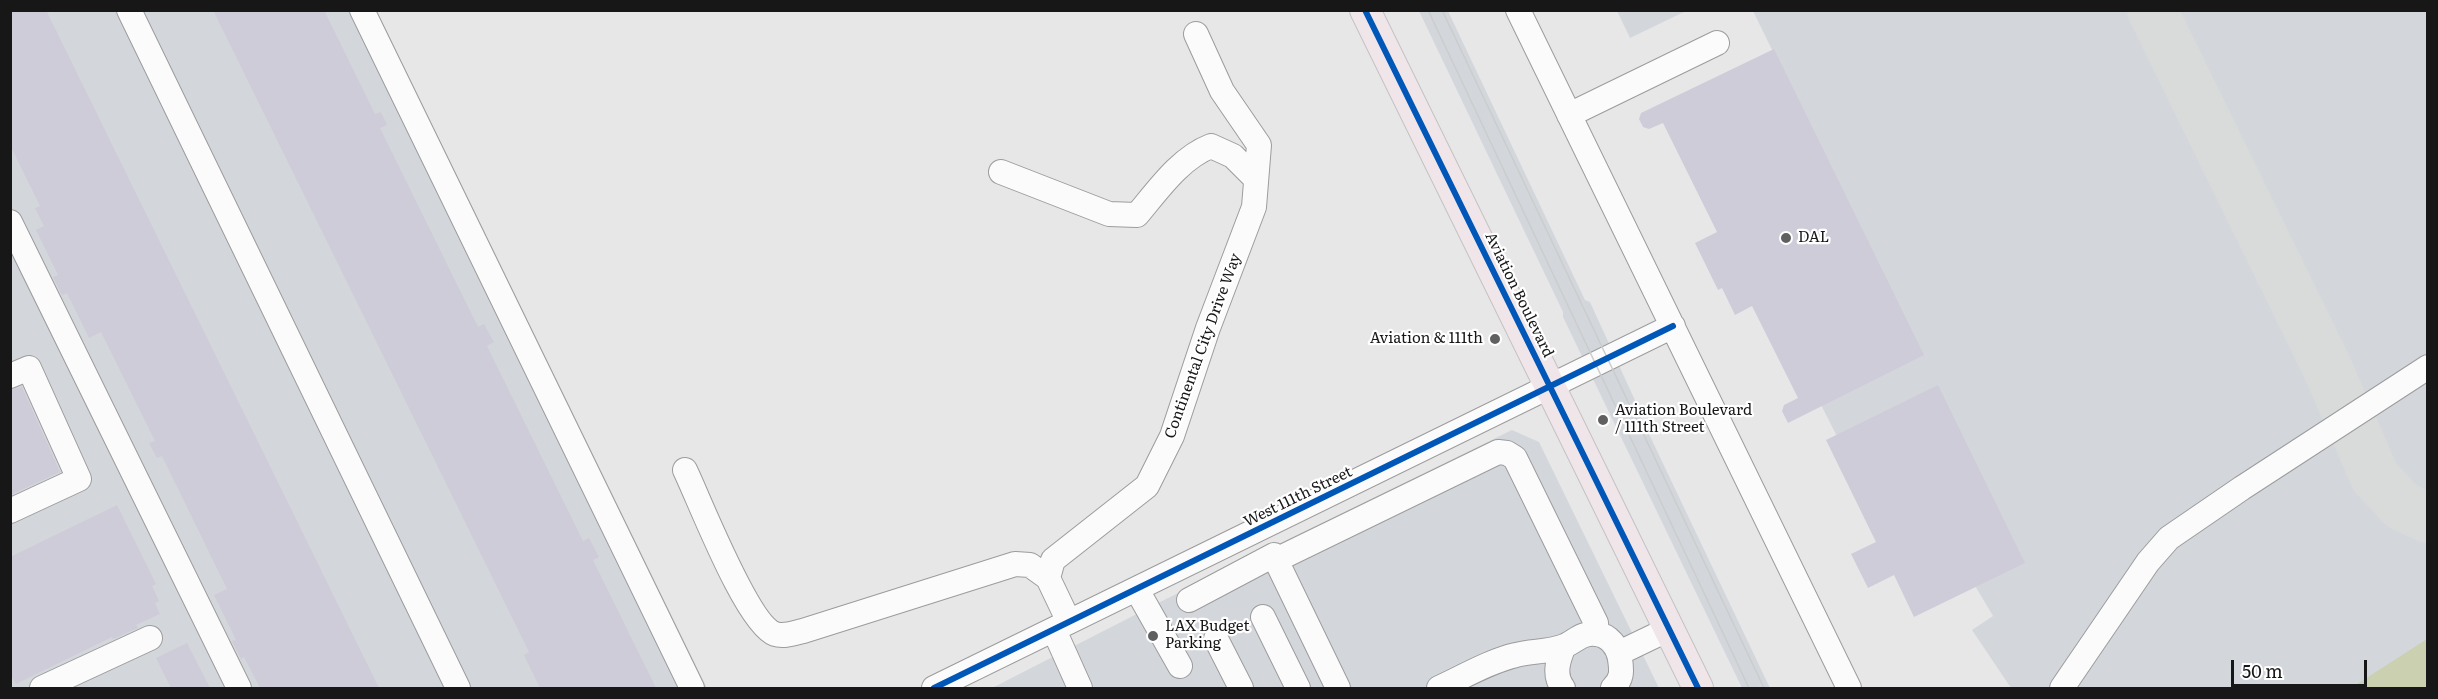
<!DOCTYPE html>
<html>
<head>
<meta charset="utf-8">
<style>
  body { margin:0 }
  #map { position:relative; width:2438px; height:699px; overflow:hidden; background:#e7e7e8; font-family:Literata,serif }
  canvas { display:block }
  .frame { position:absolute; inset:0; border:12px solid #171718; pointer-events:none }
  .scale { position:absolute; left:2231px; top:660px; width:136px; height:27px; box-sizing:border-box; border:3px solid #171718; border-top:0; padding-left:8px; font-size:18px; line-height:21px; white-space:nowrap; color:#171718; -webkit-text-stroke:4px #fff; paint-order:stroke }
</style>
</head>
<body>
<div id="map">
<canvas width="2438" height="699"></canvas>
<div class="frame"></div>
<div class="scale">50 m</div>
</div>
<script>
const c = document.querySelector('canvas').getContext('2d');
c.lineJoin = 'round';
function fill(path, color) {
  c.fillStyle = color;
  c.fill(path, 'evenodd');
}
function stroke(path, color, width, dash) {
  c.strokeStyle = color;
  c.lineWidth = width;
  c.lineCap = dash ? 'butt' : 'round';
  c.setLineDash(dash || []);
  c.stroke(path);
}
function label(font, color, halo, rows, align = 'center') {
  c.font = font + ' Literata,serif';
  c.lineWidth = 4.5;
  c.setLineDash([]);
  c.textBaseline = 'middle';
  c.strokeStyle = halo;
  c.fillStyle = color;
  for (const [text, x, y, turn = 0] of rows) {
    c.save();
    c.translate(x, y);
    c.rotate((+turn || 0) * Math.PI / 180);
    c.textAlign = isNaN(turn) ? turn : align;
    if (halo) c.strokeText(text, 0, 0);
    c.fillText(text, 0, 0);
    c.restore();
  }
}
const built = new Path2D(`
  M10,11H377L707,688H11Z
  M1419,11H1448L1585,300L1590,302L1639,409L1638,411L1770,688H1742L1563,317V312Z
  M1617,11H1686L1630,38Z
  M1753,11H2427V688H2011L1972,630L1993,616L1974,584L1924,608L1817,397L1918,348Z
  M1512,430L1539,442L1659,688H992L1166,599Z`);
const green = new Path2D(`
  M2427,639V688H2351Z`);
const taxiway = new Path2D(`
  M2152,10L2326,365L2375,477L2402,506L2428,518`);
const building = new Path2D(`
  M10,10H46L379,688H260L244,657L241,659L232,641L236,640L214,595L227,589L162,456L157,458L149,443L155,441L101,332L89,338L67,293L62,295L53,277L58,275L36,230L44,226L35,208L40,206L10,145Z
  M213,10H324L375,114L381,112L387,125L380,128L478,327L484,324L494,342L487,346L583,541L589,538L599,557L593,560L656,688H540L524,655L529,652Z
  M1774,49L1924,355L1788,423L1782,411L1784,405L1798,398L1752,306L1735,315L1722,288L1718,290L1695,243L1717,232L1663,123L1649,129L1643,127L1639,119L1641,113Z
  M1938,385L2025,563L1914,617L1894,575L1868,588L1851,554L1876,542L1826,440Z
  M22,387L60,472L10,495V390Z
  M117,505L156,584L152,586L159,601L155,603L160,614L136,625L138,628L113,639L112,637L16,684L10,674V557Z
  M187,643L210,688H171L156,658Z`);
const minor = new Path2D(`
  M129,10L458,688
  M362,10L692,688
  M1518,10L1849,688
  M1569,115L1717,43
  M1001,172L1109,214L1137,215C1158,190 1180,158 1211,146L1233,156L1256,179
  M10,222L239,688
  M10,376L29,368L79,479L10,511
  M685,470C700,501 747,624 775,634C784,637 794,633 803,631L1015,564L1030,565L1048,578
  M1137,590L1180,666
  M1189,600L1274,555
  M1263,617L1298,688
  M1069,622L1048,578L1053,560L1147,486L1172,436L1208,328L1254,207L1259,145L1222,91L1196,34
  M1054,630L1080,688
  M1216,639L1241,688
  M1619,653L1669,629
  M42,688L150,638
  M934,688L1673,326
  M1338,688L1276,560L1498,452L1507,453L1515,458L1596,623L1597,634
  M1439,688C1463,677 1490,661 1516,655C1531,651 1547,652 1562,647C1574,643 1581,632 1596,634C1609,635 1618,647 1620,659C1622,672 1622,679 1613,688
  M1563,688C1553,675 1558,660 1564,646
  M2062,688L2148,562L2169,538L2242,488L2428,367`);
const major = new Path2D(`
  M1365,10L1698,688`);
const tram = new Path2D(`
  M1428,10L1749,688
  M1442,10L1764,688`);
const cycleway = new Path2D(`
  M1365,10L1698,688
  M934,688L1673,326`);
const markers = [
  [1786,238,6,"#606061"],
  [1495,339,6,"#606061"],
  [1603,420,6,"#606061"],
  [1153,636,6,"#606061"]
];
const poiNames = [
  ["DAL",1798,238],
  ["Aviation & 111th",1483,339,"right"],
  ["Aviation Boulevard",1615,411],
  ["/ 111th Street",1615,428],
  ["LAX Budget",1165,627],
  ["Parking",1165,644]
];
const streetNames = [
  ["Aviation Boulevard",1519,295,64],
  ["Continental City Drive Way",1203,346,-70],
  ["West 111th Street",1298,497,-26]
];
fill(built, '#d3d7db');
fill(green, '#cad0b0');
stroke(taxiway, '#d9dada', 50);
fill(building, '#ceccd8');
stroke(minor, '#9c9c9d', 26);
stroke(major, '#c3c3c4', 32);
stroke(minor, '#fbfbfc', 24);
stroke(major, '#f0e5e9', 30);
stroke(tram, '#cbcccc', 1.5);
stroke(cycleway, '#0057b8', 6);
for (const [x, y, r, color] of markers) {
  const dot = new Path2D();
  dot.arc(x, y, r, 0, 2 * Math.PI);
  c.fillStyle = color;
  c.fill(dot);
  stroke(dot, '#fff', 2);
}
label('15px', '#171718', '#fff', poiNames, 'left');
label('15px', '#171718', '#fff', streetNames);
</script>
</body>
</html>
